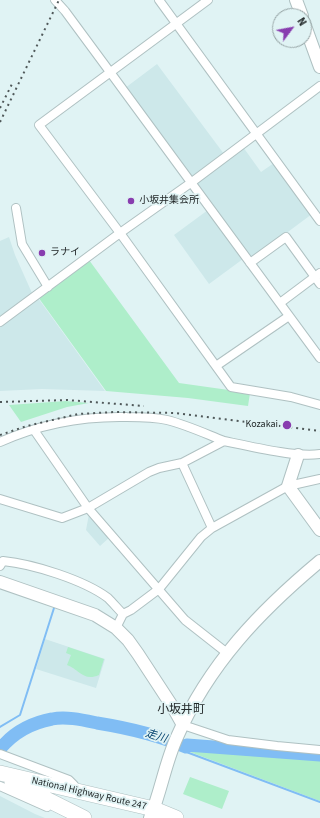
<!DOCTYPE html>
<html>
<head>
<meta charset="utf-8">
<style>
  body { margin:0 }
  #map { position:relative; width:320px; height:818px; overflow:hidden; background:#e0f3f4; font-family:"Source Sans 3",sans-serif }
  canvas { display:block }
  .north { position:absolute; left:272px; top:8px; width:40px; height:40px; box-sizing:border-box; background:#e0f3f4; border:1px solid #94a2a3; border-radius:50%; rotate:58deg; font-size:11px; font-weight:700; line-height:16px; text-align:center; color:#222829 }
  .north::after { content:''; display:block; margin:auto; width:14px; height:18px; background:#883daf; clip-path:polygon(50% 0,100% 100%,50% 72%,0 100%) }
</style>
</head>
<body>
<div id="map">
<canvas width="320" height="818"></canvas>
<div class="north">N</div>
</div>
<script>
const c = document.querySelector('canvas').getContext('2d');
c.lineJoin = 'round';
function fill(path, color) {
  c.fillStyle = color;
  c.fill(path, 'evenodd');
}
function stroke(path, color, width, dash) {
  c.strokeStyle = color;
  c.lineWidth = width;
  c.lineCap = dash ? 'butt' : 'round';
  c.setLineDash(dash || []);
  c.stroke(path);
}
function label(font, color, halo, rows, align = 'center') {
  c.font = font + ' "Source Sans 3","Noto Sans JP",sans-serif';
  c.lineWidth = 3.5;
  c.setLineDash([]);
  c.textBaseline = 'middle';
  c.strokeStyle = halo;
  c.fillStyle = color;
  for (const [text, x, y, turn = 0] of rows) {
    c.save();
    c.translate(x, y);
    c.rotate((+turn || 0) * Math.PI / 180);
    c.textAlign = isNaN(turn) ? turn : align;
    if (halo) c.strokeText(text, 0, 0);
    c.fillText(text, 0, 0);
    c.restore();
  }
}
const built = new Path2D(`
  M157,64L224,154L192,178L125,88Z
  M243,147L261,172L274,163L312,214L253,258L249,257L196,184L197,181Z
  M208,210L243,259L209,284L174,235Z
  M9,237L15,255L32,293L0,316V241Z
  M38,298L105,391L42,389L0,391V326Z
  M89,514L110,537L100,546L86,530Z
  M45,639L105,659L96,688L36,669Z
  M0,796L35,814L45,818H0Z`);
const green = new Path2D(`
  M89,260L179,383L250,393L248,406L188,398L106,391L38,297Z
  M66,401L89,403L67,407L21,422L9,405Z
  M68,647L104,659L99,675C83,682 79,669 67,665L71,655L66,653Z
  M183,746L186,747L187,746L320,757V801L182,749Z
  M190,777L229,791L222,809L183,794Z`);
const stream = new Path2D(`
  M0,727L20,715L54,608
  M178,747L181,750L320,802`);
const river = new Path2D(`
  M0,749C13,733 31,723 52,719C66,716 83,720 97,723C128,728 158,735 186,747L187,745L320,755`);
const street = new Path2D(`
  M55,0L65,11L110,72L320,358
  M159,0L320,221
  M208,0L39,125L120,233L231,387L291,397L320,405
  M16,208L22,244L48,287
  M250,263L286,237L320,284
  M280,303L320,273
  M0,322L120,233L192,182L320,86
  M216,366L289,316
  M34,430L88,508L149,472L159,468L182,463L224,441C243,445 261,449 280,452C293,454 306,456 320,454
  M0,442C40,424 84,416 127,417C140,417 154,417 167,420C187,425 206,434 224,441
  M182,463L212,528
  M0,499L62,518L88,508L185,620L227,653
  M0,566L3,561C33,564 84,580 108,598C113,603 118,609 123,614
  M116,628L123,614L131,610L159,589L201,537L212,528L288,486L320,479
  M183,725L228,740L277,746L320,750
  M0,754L69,780L74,785L76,790
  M0,786L47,807`);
const secondary = new Path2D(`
  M296,0L302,16
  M304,23L320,67
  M298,455L288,486L320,530
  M0,582L95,615L116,628L128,640L138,654L174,709L183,725
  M150,818C161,792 165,763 177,737C209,664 260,611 320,561`);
const highway = new Path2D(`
  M0,773L154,809L176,818
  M12,782L84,818`);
const rail = new Path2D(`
  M0,108L12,84
  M0,122L59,0
  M0,402L67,400L144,406
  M0,435L27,426L78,414L114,412L175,413L320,431`);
const markers = [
  [131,201,4,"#883daf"],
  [42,253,4,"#883daf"],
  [287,425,5,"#883daf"]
];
const poiNames = [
  ["小坂井集会所",139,201],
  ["ラナイ",50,253],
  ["Kozakai",278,425,"right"]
];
const streetNames = [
  ["National Highway Route 247",89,794,13]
];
const waterNames = [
  ["走川",156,737,17]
];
const quarterNames = [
  ["小坂井町",181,710]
];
fill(built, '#cde8ea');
fill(green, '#aeeeca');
stroke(stream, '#80bdf4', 2);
stroke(river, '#80bdf4', 13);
stroke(street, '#afc1c2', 10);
stroke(secondary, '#afc1c2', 14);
stroke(highway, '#afc1c2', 16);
stroke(street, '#fff', 8);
stroke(secondary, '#fff', 12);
stroke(highway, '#fff', 15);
stroke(rail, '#4f5859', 2, [2, 4]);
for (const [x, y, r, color] of markers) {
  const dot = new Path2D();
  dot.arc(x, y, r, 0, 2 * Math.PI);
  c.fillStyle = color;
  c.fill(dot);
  stroke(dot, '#e0f3f4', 1.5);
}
label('10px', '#222829', '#e0f3f4', poiNames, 'left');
label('10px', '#222829', '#e0f3f4', streetNames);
label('italic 11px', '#074571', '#e0f3f4', waterNames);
label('12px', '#222829', '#e0f3f4', quarterNames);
</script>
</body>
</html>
